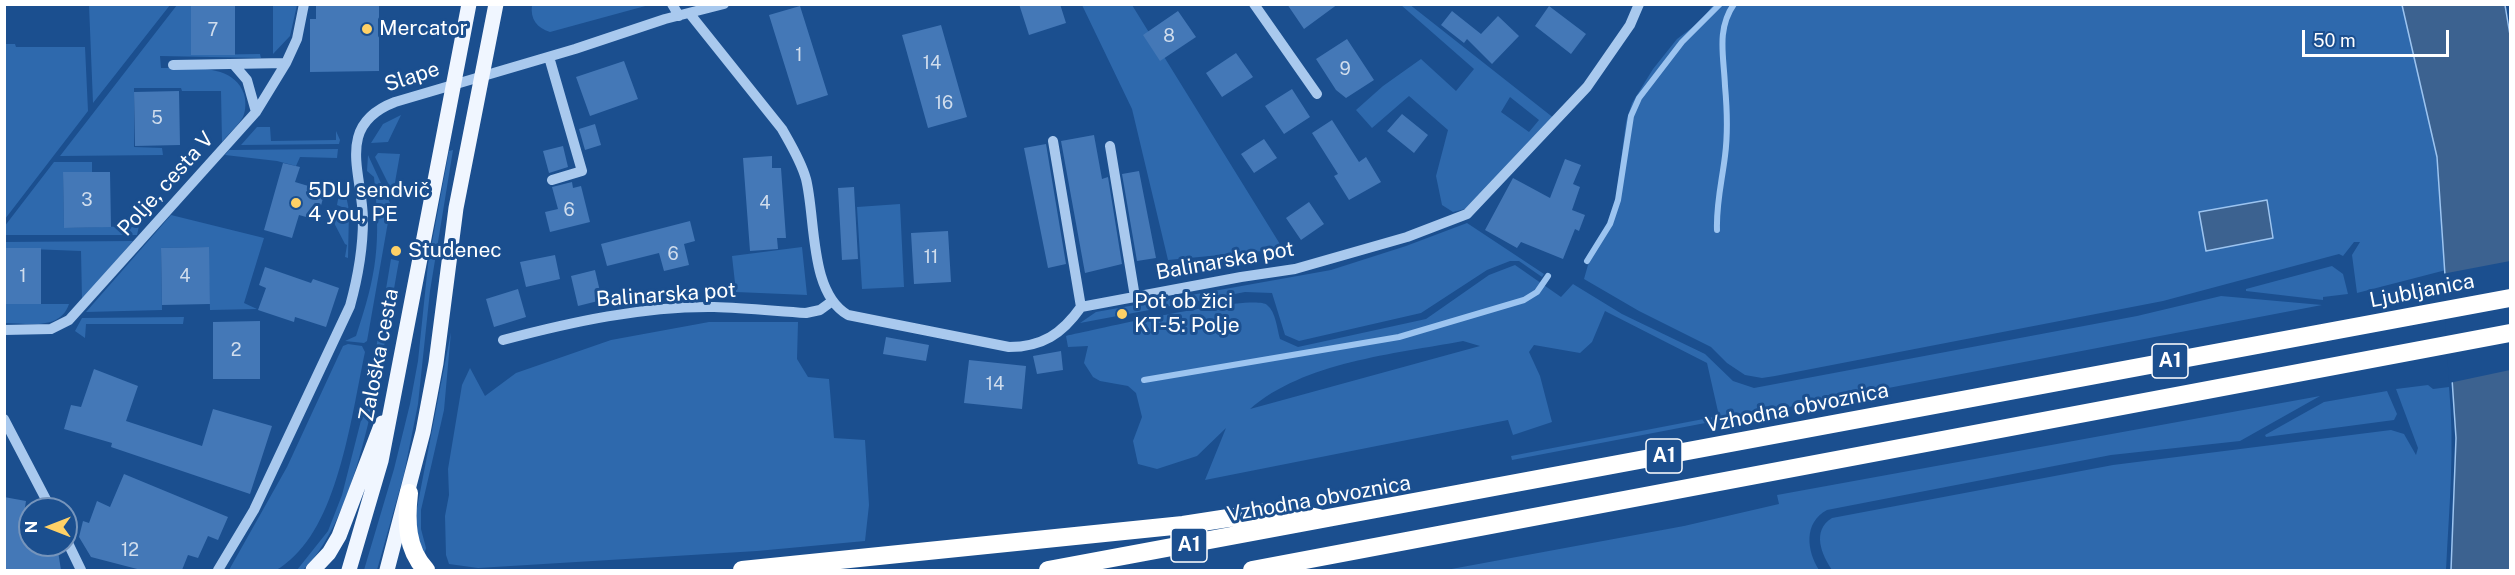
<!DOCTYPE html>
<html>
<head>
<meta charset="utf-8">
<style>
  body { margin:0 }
  #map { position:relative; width:2515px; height:575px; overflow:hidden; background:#1b4f8f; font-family:"Public Sans",sans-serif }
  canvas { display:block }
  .frame { position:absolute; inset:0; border:6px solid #fff; pointer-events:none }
  .north { position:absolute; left:18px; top:497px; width:60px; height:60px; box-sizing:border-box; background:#1b4f8f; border:2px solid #7695bc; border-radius:50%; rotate:270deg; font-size:16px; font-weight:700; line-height:24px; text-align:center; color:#fff }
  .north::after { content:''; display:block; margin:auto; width:21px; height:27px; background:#ffd166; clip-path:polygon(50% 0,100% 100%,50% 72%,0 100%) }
  .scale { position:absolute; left:2302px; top:30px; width:147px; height:27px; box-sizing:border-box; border:3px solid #fff; border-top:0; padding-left:8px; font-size:18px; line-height:21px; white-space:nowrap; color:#fff; -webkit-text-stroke:4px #1b4f8f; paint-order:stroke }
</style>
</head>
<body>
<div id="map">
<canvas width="2515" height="575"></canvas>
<div class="frame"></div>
<div class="north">N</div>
<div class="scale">50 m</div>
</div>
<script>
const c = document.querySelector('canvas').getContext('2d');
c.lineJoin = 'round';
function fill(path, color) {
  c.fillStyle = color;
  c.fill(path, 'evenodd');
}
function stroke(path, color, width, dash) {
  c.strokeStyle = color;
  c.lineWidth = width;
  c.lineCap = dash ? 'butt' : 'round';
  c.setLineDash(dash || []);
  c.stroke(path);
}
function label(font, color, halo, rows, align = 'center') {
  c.font = font + ' "Public Sans",sans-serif';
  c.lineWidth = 6;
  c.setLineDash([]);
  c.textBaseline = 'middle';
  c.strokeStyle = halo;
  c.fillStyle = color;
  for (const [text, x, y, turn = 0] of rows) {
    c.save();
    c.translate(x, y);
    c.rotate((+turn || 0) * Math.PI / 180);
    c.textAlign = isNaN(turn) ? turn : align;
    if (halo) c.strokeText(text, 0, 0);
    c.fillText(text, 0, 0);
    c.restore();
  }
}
const green = new Path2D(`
  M1409,4L1555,119L1465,209L1453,212L1442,205L1436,176L1448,130L1409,96L1372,128L1356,110L1383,86L1421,59L1456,91L1474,69L1401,5ZM1510,97L1539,120L1529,132L1501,112Z
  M89,5H170L93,103Z
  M177,5H191V55L260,54L261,58L160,56L161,68C188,69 233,62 244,94C246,101 246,110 243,117C238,126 228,134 222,142L221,91H182L181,88H134V147L162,148L163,155L60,156Z
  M273,5H297L290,36L273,54Z
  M532,5V4L649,5L550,32C537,28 530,19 532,5Z
  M1082,5H1132L1283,249L1168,260L1132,109Z
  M1713,5H2403L2434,124L2446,270L2357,293L2352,255L2360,242H2354L2343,256L2339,254L2163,301L1775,376L1762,378L1745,375L1727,363L1711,347L1639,311L1584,279L1592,251L1608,229L1616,198L1626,122L1632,103L1653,69L1677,39L1701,21Z
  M5,44H15L16,47H85L88,111L5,219Z
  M401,115L388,142L371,143L383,124Z
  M257,127H270L271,141L336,140V131L340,140L339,144L241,145Z
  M338,149L337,158L300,157L296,166L277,161L225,155L229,150Z
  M453,150L430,291L418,404L404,474L377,570H364L394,469L410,404L418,361L428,264L449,151Z
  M378,153L400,154L394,188L390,187L375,157Z
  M368,155L391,205L367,341L364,343L345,341L356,336C377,274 381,243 374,177L367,171Z
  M54,162H92V172H63L64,228L139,226L137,235H5L4,227Z
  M345,191L349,210L348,258L345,257L347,245L345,244L332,219L343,221L347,209L337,205L339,194Z
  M900,204L904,287L862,289L857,207Z
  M171,215L264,238L244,303L257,309L210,310L208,247L161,248L162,310L86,312Z
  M1467,223L1544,274L1542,277L1519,261H1510L1487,270L1421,313L1299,341L1285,335L1272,293L1245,292L1080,323L1096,312L1331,270L1406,246Z
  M133,241L82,300L81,251L5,248L4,242Z
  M802,247L807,295L736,292L732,256Z
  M391,259L399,261C383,345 364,512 303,570H297L328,531L342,495L370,385Z
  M1515,265L1561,297L1573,284L1622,314L1705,354L1733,381L1754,388L2137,316L2221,296L2322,305L1512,460L1511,456L1719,416L1707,363L1605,311L1592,342L1580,353L1534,345L1529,352L1540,376L1552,422L1513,435L1508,420L1205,480L1226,428L1197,456L1157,469L1138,464L1133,441L1142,417L1136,393L1128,386L1100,381L1093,377L1084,363L1088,346L1068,347L1066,336C1094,330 1253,293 1267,305C1276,312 1277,329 1280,339L1298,347L1426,319L1489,275ZM1463,341L1480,346L1250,409C1304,362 1394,354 1463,341Z
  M2332,266L2343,274L2348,294L2323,297V300L2246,291V289Z
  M4,304H69C60,331 27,323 5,323Z
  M184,317L183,324H86L85,338L75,331L82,318Z
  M709,322H798L797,359L808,377L829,379L834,438L865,440L869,505L865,541L757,551L478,568L449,564L446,555L445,516L449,495L448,469L462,385L470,368L485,396L516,373L611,340Z
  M451,332L444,410L421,510V529L426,548L424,556L416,533L417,508Z
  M348,344L362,346L365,352C352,413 339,519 290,560C286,563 280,569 275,570C261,573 244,571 229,570L287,467L343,346Z
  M2428,385L2433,389L2449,387C2455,448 2449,509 2446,570H1832C1822,555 1811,531 1832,518L2113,465L2391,430L2404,434L2416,455L2418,448L2396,389Z
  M2387,391L2397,414L2394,420L2266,437L2265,435L2324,402Z
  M2320,396L2240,441L2111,455L1827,510C1803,523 1807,551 1819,570H1446L1684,526L1779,504L1777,495Z`);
const water = new Path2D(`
  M2402,5H2505L2510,35V570H2451L2456,438L2437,157Z
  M2267,200L2273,238L2206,251L2199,212Z`);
const pier = new Path2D(`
  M2510,261V370L2449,383L2442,274Z`);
const stream = new Path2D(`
  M1717,230C1716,204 1722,181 1725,156C1728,133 1727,108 1725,86C1724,57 1716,30 1734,4
  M1587,261L1610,224L1618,200L1631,116L1639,98L1682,42L1720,4
  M1144,380L1399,337L1524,300L1537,292L1548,276`);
const building = new Path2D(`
  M191,4H235V55H191Z
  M316,4H379V71L310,72V19H316Z
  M1019,4H1060L1066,23L1029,35Z
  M1287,4H1338L1304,29Z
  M800,6L828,95L797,105L769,15Z
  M1549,6L1586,34L1571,54L1535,26Z
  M1178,11L1196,37L1160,61L1143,35Z
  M1452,11L1481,34L1498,16L1519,36L1492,64L1467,39L1464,43L1441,25Z
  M941,25L967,117L928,128L902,35Z
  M1347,39L1374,80L1346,98L1336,90L1316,59Z
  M1236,53L1253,77L1222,97L1206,73Z
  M624,61L638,99L590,116L576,77Z
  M1292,89L1310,117L1284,134L1265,106Z
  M179,91L180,145L135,146L134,92Z
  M1402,114L1428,135L1414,153L1387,131Z
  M1332,120L1359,162L1366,157L1381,182L1349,200L1334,176L1338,174L1312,133Z
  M595,124L601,145L585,150L579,129Z
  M1094,135L1102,179L1108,177L1122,264L1085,273L1061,141Z
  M1264,139L1277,158L1254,173L1241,154Z
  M1046,144L1066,264L1048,268L1024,148Z
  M563,146L568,167L549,173L543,151Z
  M772,156V168H781L786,238H777L778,249L750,251L743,158Z
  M1565,159L1581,165L1573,184L1580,187L1572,210L1585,215L1579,231L1575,229L1563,259L1521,242L1517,248L1485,230L1513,178L1550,198Z
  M283,163L300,167L295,182L325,191L317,220L299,215L292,238L264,230Z
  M1139,171L1156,258L1137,261L1122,174Z
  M63,172H110L111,227L64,228Z
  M572,182L573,188L581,186L590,222L550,232L545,212L558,209L552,187Z
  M854,187L858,259L842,260L838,188Z
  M1309,202L1324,224L1301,240L1286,218Z
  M690,221L695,241L684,244L689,265L664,271L659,253L607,266L601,244Z
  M948,231L951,282L914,284L911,233Z
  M209,247L210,304L162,305L161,248Z
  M4,248H41V304H4Z
  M555,255L560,279L526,287L520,262Z
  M265,267L311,283L313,279L339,288L326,327L295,317L294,322L258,310L266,288L259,285Z
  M595,270L602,300L578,306L571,276Z
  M518,289L526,317L494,327L486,299Z
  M260,321V379H213V322Z
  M886,337L929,345L926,361L883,354Z
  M1061,351L1063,370L1037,374L1033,356Z
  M969,360L1026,366L1022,409L964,403Z
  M94,369L138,386L126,421L202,446L213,409L272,426L250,494L111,447L112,443L64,429L71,405L81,407Z
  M124,474L228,517L218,540L208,536L198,558L188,555L182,570H141L91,557L79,537L83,521L89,523L97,501L110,507Z
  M4,497L26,501L21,533L30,534V545H57L61,570H4Z`);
const minor = new Path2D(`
  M672,4L679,16
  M1254,4L1317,94
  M690,14L782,129C791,145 801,161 806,179C816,219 809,293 848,315L1009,347C1042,347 1062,334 1081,307L1241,277L1295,269L1407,237L1467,214L1587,87L1630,25L1639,4
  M549,57L582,171L552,180
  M173,65L286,63
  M235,66L247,80L256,112
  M1053,141L1081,307
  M1110,146L1135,297
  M4,330L51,329L69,320L256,112L286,63L297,39L304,4
  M503,340C571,322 644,306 714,307C745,308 775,311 806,313L820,310L831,302
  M4,419L51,509
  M66,539L81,570
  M218,570L254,510L350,306C358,277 363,249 363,219C362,172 335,125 395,102L575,49L665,19L724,4`);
const major = new Path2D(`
  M313,570L329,553L339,536L382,423
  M349,570L381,461L469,4
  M387,570L423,432L436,363L456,208L496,4`);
const highway = new Path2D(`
  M409,493C406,520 406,549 426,570
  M742,570L1183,525L1280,510L1319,518
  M1048,570L2510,298
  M1252,570L2510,333`);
const markers = [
  [367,29,6,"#ffd166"],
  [296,203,6,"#ffd166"],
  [396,251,6,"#ffd166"],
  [1122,314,6,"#ffd166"]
];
const numberNames = [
  ["7",213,30],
  ["8",1169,36],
  ["1",799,55],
  ["14",932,63],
  ["9",1345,69],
  ["16",944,103],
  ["5",157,118],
  ["3",87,200],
  ["4",765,203],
  ["6",569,210],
  ["6",673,254],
  ["11",931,257],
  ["1",23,276],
  ["4",185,276],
  ["2",236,350],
  ["14",995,384],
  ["12",130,550]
];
const shields = [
  [2170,361,36],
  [1664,456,36],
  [1189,545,36]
];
const shieldNames = [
  ["A1",2170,361],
  ["A1",1664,456],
  ["A1",1189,545]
];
const poiNames = [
  ["Mercator",379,29],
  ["5DU sendvič",308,191],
  ["4 you, PE",308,215],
  ["Studenec",408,251],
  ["Pot ob žici",1134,302],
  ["KT-5: Polje",1134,326]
];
const streetNames = [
  ["Slape",412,77,-18],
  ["Polje, cesta V",166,184,-48],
  ["Balinarska pot",1225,261,-10],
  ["Ljubljanica",2422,291,-11],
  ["Balinarska pot",666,295,-4],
  ["Zaloška cesta",379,355,-79],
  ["Vzhodna obvoznica",1797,408,-11],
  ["Vzhodna obvoznica",1319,499,-10]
];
fill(green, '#2e69ad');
fill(water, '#3c6290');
stroke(water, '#9cc4f0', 1.5);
fill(pier, '#1b4f8f');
stroke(stream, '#9cc4f0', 6);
fill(building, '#4478b7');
stroke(minor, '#a9c9ee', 10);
stroke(major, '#f0f6ff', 15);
stroke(highway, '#fff', 18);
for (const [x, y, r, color] of markers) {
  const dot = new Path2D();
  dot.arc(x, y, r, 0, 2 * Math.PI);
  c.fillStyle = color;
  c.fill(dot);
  stroke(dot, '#1b4f8f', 2);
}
label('18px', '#d0dded', null, numberNames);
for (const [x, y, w] of shields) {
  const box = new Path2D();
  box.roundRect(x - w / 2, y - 17, w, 34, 4.5);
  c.fillStyle = '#1b4f8f';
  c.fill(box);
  stroke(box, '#fff', 1.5);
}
label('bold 20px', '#fff', null, shieldNames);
label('21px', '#fff', '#1b4f8f', poiNames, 'left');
label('21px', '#fff', '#1b4f8f', streetNames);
</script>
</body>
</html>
